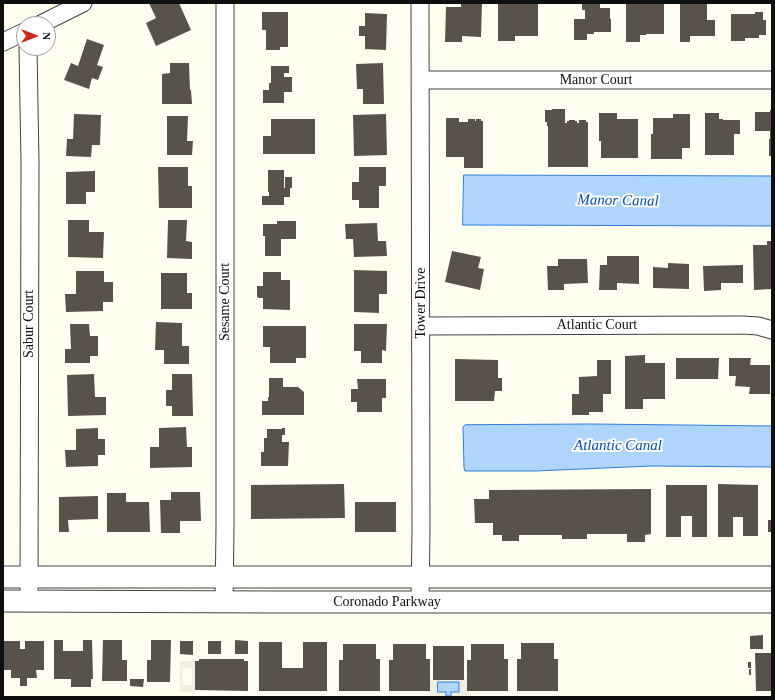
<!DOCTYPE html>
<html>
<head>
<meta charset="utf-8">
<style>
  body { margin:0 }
  #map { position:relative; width:775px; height:700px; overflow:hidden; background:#fffef1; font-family:"Times New Roman",serif }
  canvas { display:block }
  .frame { position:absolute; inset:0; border:4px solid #0f0f0f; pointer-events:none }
  .north { position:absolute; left:16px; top:16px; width:40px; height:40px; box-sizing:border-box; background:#fff; border:1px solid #9f9f9f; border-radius:50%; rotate:90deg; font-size:11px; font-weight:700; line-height:16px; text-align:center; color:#0f0f0f }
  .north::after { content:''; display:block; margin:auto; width:14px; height:18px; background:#cf2917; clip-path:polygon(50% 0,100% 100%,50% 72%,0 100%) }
</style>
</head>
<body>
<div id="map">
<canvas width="775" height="700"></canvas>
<div class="frame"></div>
<div class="north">N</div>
</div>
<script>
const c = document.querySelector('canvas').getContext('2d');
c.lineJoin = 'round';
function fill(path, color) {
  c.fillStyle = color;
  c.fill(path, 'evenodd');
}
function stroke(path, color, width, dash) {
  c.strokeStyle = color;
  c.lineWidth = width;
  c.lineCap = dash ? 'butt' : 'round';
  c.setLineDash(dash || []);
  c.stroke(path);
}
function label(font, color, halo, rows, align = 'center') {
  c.font = font + ' "Times New Roman",serif';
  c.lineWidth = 4;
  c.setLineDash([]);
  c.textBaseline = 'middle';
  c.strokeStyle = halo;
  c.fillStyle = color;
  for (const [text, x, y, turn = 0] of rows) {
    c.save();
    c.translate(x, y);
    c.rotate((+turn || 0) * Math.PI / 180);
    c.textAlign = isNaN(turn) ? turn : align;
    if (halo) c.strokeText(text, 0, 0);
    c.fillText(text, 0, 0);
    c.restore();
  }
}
const plaza = new Path2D(`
  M180,661H195V692H180ZM183,667L192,668V685H183Z
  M430,679H467V691H469V697H429V691H430Z`);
const water = new Path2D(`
  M464,175L772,176V226L463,225Z
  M592,424L772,426V467L652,466L535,471H465L464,468L463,427L465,425Z
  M438,682H459V692H451V696H446V692H438Z`);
const building = new Path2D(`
  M149,3H179L191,30L156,46L146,23L156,18Z
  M461,3H482L481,37L462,36V42H445L446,7H461Z
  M498,3H538V36H515V41H498Z
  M582,3H600V8H610V19H611V32H594V34H587V40H574V19H585V10H582Z
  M626,3H664V34H646V35H640V42H626Z
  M680,3H707V20H715V36H690V42H680Z
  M262,12H288V47H280V50H266V30H262Z
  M755,12H763V20H766V35H759V38H745V41H731V14H755Z
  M365,13L387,14L386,50L365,49V36H359V26H365Z
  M87,39L104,45L97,65L103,67L98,80L92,78L89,89L64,80L71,63L78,66Z
  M170,63H189L190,90H191L192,104H162V74L170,73Z
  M383,63L384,104H363V89H357L356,64Z
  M271,66H289V73H284V77H292V92H284V103H263V90H269V83H271Z
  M552,109H565V123H567V121H569V120H575V121H577V123H579V120H586V122H588V167H548V126H547V122H545V110H552Z
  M770,110H772V156H769V139H770V131H755V112H770Z
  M599,113H617V119H638V158H601V141H599Z
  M705,113H719V119H723V120H740V134H734V155H705Z
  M74,114L101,115L100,145H92L91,157L66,156L67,139H73Z
  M386,114L387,155L354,156L353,115Z
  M673,114H690V148H682V159H651V134H653V118H673Z
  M167,116H188L187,141H193L192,155H167Z
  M446,118H459V122H468V119H475V121H476V119H481V121H483V168H464V157H446Z
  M271,119H315V154H263V136H271Z
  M158,167H188V186H192V208H159Z
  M359,167H386V186H379V208H359V200H352V182H359Z
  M268,170H284V188H285V177H292V188H290V197H284V205H262V196H269V192H268Z
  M95,171V192H86V204H66V172Z
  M68,220H89V232H104L103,258L68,257Z
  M168,220H187L186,241L192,242V259L167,258Z
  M277,221H296V239H281V256H265V236H263V224H277Z
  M377,223L378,241H386L387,256L354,257L353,239H346L345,224Z
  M767,241H772V289L754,290L753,245H767Z
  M452,251L481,257L478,268L484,269L480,290L445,282Z
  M607,256H639V284L617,283V290H599L600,265H607Z
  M558,259H587L588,283L564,284V290H548L547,266H558Z
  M668,263L689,264V289L653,288V267L668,268Z
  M743,265V283H721V290L704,291L703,266Z
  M354,270L387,271V294H379V313L354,312Z
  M76,271H104V282H113V302H103V311L66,312L65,294H76Z
  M263,272H281V280H290V310L263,309V298H259L257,297V286H263Z
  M161,273H187V293H192V309H161Z
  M156,322L182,323V346H189V364H164V350H155Z
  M70,324H89L90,336H98V356H90V363H65V349H71Z
  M354,324H387L386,351L382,350V363H361V351H354Z
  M263,326H306V358H296V363H270V347H263Z
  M645,355V363H665V399H643V409H625V356Z
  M676,358H719L718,379H676Z
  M729,358H751L750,365H770V394H749L750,387L735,386L736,376H729Z
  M455,359L498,360V378H502V391H495L494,401H455Z
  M597,360H611V394H603V412H589V415H572V394H579V377L597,376Z
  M94,374L95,397H106V415L68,416L67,375Z
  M172,374H192L193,416H172V406H166V390H172Z
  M269,378H283V387H298L304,392V415H262V401H268V397H269Z
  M357,379H386V398H382V412H357V402H351V389H358Z
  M186,427L187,447H192V467L150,468V447H159V428Z
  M98,428V439H105V455H98V466L66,467L65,450H76V429Z
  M282,428H285V435H282V442H289L288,466H261V452H264V438H267V429H282Z
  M344,484L345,518L251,519V485Z
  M718,484L758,485V536H743V517H733V537H718Z
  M666,485H707V537H692V516H681V537H666Z
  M651,489V534L645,535V542H627V534H587V539H562V535H519V541H502V535H493V523H475L474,499H489V490Z
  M171,492H200L201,521H180V533H161L160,500H171Z
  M107,493H126V502H149L150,532H107Z
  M98,496V519L68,520L69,532H59V497Z
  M355,502H396V532H355Z
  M768,520H772V532H768Z
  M763,635V649H750V636Z
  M54,640H63V651H83V640H92L93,679H91V687H71V679H54Z
  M103,640H122V660H127V681H102Z
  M151,640H171L170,682H147V660H151Z
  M235,640L248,641V654H235Z
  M3,641H20V649H25V641H44V670H36L37,678H27V686H20V678H11V670H3Z
  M180,641H193V655L180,654Z
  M208,641H221V654H208Z
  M259,642H282V668H303V642H327V691H259Z
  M521,643H554V659H558V691H517V659H521Z
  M343,644H376V659H380V691H339V660H343Z
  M393,644H426V659H430V691H389V660H393Z
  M471,644H504V659H508V691H467V660H471Z
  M433,646H464V680H433Z
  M755,653H772V691H756Z
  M199,659H244V661H248V691L195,690V661H199Z
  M748,662H751V668H748Z
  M749,669H751V675H749Z
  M130,679H144L143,687L130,686Z`);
const minor = new Path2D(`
  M41,24L83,3
  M3,42L24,32
  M28,48L30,162L29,601
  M420,80H772
  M421,326L743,325L758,326L772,330
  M224,602L225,527V3
  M420,602L421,529L420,3`);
const tertiary = new Path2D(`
  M3,577H772
  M3,601L276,602H772`);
const streetNames = [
  ["Manor Court",596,80],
  ["Sesame Court",225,302,-90],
  ["Tower Drive",421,303,-90],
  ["Sabur Court",29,324,-90],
  ["Atlantic Court",597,325],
  ["Coronado Parkway",387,602]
];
const waterNames = [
  ["Manor Canal",618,201,1],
  ["Atlantic Canal",618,446]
];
fill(plaza, '#f1efde');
fill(water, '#afd5fd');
stroke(water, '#2e7edc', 1);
fill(building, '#59524a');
stroke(minor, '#424242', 19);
stroke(tertiary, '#424242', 23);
stroke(minor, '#fff', 17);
stroke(tertiary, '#fff', 21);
label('14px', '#0f0f0f', '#fff', streetNames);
label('italic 15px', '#094fb0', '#fff', waterNames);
</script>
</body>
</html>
